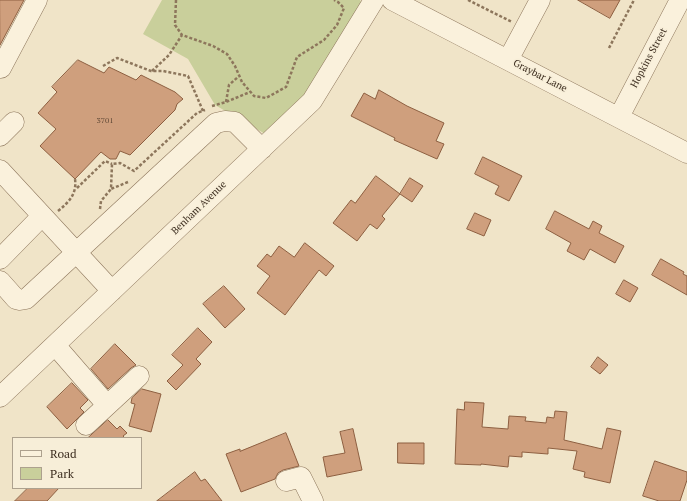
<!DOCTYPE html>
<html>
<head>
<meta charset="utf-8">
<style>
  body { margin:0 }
  #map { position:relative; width:687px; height:501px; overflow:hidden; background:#f0e4c8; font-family:"PT Serif",serif }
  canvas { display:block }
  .legend { position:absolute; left:12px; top:437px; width:130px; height:52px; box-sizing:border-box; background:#f7eed8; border:1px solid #ada18e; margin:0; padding:5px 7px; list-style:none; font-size:12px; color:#3d2e20 }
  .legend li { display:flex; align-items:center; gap:8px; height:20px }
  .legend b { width:20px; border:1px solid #ada18e }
</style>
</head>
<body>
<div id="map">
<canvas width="687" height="501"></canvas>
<ul class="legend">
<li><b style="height:5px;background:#faf1dc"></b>Road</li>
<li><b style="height:11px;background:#c9cf9b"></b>Park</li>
</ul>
</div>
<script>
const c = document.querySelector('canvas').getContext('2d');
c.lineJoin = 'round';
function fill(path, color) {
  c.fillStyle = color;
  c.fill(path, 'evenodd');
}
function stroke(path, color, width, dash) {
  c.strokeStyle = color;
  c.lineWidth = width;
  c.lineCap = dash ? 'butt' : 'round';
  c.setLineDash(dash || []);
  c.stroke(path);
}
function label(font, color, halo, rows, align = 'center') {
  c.font = font + ' "PT Serif",serif';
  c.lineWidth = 3;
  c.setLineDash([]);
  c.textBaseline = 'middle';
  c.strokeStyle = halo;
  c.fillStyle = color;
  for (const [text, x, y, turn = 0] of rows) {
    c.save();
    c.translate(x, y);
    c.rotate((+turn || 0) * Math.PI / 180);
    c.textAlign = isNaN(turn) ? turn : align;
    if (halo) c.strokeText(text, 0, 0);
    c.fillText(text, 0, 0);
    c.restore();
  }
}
const green = new Path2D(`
  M162,0H360L363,6L305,99L267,135L215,105L188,59L143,34Z`);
const building = new Path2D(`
  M0,0H24L0,45Z
  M578,0H620L610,18Z
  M78,60L104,73L109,67L136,80L141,75L175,92L183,99L177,104L175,110L130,155L120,151L116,159H110L101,152L75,179L40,146L56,129L38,113L57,92L52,87Z
  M379,90L407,106L444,123L436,141L444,144L437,159L394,140L395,138L351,116L364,93L375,99Z
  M483,157L522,176L509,201L495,194L499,186L475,174Z
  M376,176L400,194L382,216L385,219L377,229L370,224L357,241L333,223L351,200L355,203Z
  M410,178L423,186L412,202L400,194Z
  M555,211L589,229L593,221L602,226L599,233L624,246L615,263L590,249L584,260L567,251L571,243L546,229Z
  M475,213L491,220L484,236L467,229Z
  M305,243L334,266L326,276L319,270L285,315L257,293L270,276L257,266L267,254L271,257L279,246L294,257Z
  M661,259L684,272L683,274L687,276V295L652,275Z
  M624,280L638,288L630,302L616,294Z
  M224,286L245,309L225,328L203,304Z
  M198,328L212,342L196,359L201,364L176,390L167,381L183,365L172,355Z
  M115,344L136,365L131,368L108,389L91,369Z
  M598,357L608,365L600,374L591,367Z
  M72,383L88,400L80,408L84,412L67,429L47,407Z
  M142,389L161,394L151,432L129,426L135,404L131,403L132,398Z
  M465,402L484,403L482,427L508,429L509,416L526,417L525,421L546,423L547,417L554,418L555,411L567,412L564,440L602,449L607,428L621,431L610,483L584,477L585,472L573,469L577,451L548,448V454L522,452V457L509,456L508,467L481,464V465L455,464L457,409L464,410Z
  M108,420L117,429L120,426L127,433L123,436L125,438H88Z
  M353,429L362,470L327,477L323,457L345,453L340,432Z
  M286,433L299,466L283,470L278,473L275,479L241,492L226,454L240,449V451Z
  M398,443H424V464L398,463Z
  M655,461L687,472V480L680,501H659L643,496Z
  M195,472L201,481L205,479L222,501H157Z
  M28,488H59L47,501H15Z`);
const path = new Path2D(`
  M176,0L175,25L182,35L213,46L227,54L235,66L242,82L254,96L266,98L286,87L297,57L324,40L337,25L344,8L338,2L334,0
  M468,0L512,22
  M609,48L634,0
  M103,66L117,58L151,71H163L188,76L203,111
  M152,71L169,55L182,35
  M226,102L229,85L239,76
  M212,106L226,102L250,92
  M128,182L111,189L112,164L120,163L134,171L197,113L205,110
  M77,188L105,161L112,164
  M100,209L101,201L111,189
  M58,211C69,202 77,194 75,179`);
const minor = new Path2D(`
  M392,0L687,153
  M508,60L540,0
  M0,67L1,68L37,0
  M619,117L680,0
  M0,136L14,122
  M0,170L112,291
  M0,259L42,216
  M0,281L16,299L20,300L26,299L216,123L225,121L235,122L262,149
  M55,345L107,405
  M0,397L312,101L374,0
  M86,425L139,376
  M286,481L301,477L313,501`);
const numberNames = [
  ["3701",105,121]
];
const streetNames = [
  ["Hopkins Street",649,58,-62],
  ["Graybar Lane",540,76,27],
  ["Benham Avenue",199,208,-44]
];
fill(green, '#c9cf9b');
fill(building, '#cf9f7d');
stroke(building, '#8d5f41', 1);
stroke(minor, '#8d765c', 21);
stroke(path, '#8d765c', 2.5, [3, 2]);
stroke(minor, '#faf1dc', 20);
label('8px', '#624a37', null, numberNames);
label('10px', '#3d2e20', '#f7eed8', streetNames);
</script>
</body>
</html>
